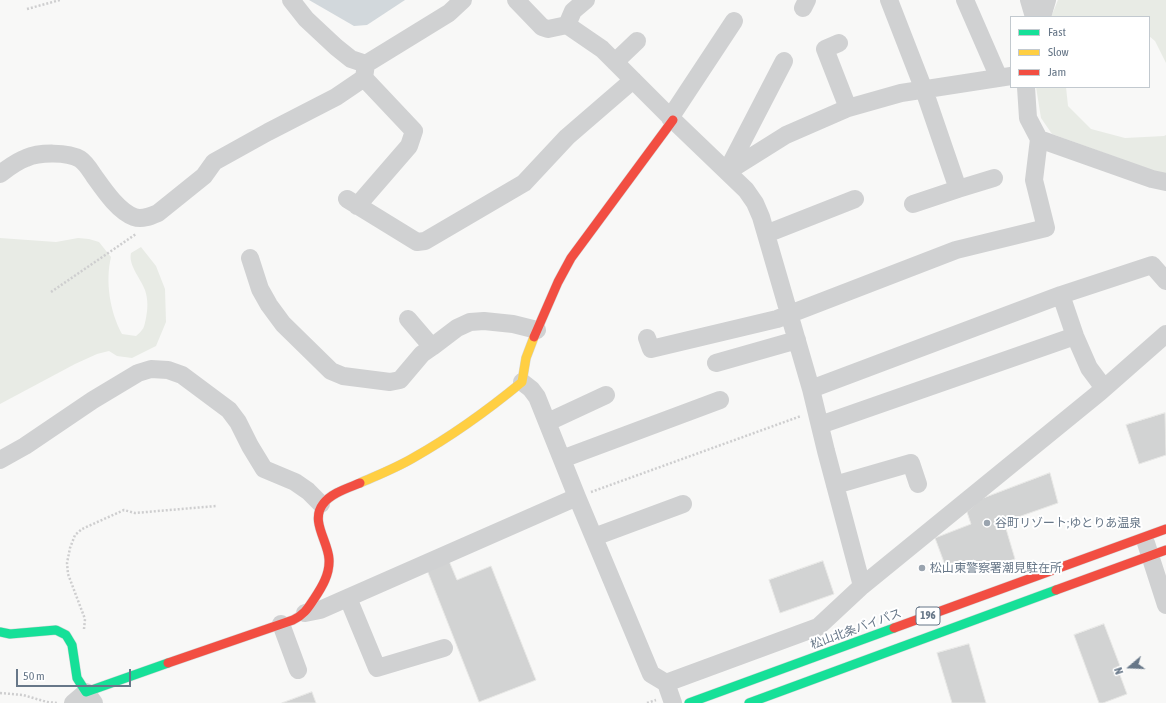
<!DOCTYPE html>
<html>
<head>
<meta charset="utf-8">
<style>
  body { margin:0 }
  #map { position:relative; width:1166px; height:703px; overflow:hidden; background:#f8f8f7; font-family:"Asap Condensed",sans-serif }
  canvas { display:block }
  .legend { position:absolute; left:1010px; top:16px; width:140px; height:72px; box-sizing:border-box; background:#fff; border:1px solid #c2c9cf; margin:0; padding:5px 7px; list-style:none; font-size:12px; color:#677788 }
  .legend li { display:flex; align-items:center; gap:8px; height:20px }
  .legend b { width:20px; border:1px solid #c2c9cf }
  .north { position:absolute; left:1110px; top:647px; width:40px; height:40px; -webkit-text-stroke:3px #fff; paint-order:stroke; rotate:251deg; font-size:11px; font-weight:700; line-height:16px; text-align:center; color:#677788 }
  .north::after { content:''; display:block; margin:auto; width:14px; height:18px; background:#677788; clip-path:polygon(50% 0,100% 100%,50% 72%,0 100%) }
  .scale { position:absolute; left:16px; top:669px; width:115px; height:18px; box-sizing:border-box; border:2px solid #677788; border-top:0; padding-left:5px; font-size:12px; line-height:14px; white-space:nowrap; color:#677788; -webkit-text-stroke:3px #fff; paint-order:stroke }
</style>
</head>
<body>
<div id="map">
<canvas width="1166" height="703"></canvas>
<ul class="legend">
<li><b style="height:5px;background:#16e098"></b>Fast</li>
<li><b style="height:5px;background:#ffcf43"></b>Slow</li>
<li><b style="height:5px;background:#f24e42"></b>Jam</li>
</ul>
<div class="north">N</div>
<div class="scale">50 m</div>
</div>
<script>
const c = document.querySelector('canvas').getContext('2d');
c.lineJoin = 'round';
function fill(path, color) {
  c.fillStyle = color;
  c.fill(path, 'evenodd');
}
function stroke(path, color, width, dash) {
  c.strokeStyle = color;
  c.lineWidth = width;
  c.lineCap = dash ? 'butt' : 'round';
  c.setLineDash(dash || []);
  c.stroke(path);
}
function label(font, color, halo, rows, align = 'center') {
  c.font = font + ' "Asap Condensed","Noto Sans JP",sans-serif';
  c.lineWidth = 4;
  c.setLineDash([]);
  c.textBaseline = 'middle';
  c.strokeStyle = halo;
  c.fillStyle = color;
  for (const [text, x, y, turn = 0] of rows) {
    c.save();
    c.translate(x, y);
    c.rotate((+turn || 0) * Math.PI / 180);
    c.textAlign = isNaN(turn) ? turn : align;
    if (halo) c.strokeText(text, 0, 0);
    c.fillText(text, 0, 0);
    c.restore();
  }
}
const green = new Path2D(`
  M1058,0H1166V63L1155,41L1149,36V17H1051Z
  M1036,87H1066L1068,106L1091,129L1125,138L1164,136L1166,135V174L1154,171L1052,134L1041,118Z
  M0,238L56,242L78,238L89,239L99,242L111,257C105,282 110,312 122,334L136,336C144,329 144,328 146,318C148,308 148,299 145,290C141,279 128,265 131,253L141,247L156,266L165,289L166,322L156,346L132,358L117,356L109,351L97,354L75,364L0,404Z`);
const water = new Path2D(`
  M309,0H405L367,25L354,26Z`);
const building = new Path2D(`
  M1165,413L1166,455L1139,464L1126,425Z
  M1050,473L1058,503L1004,522L1015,559L977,571L975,562L948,573L935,538L971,524L967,512L981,499Z
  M449,561L457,580L491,566L536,680L479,702L427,570Z
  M823,561L834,594L780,613L769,580Z
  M1104,624L1120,666L1117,667L1127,694L1103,703H1099L1074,635Z
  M969,644L986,703H952L937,653Z
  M312,692L316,703H282Z`);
const path = new Path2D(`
  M27,9L60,0
  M51,292L136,234
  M591,492L801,416
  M84,629L85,619L68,574L67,563L70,548L75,535L82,529L124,510L135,513L216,506
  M0,693L23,695L47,702L57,703
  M647,703L656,700`);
const street = new Path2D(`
  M291,0L306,19L336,47L351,59L366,64
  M516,0L542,27L548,29L567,25L602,49L673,120L746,190L755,203L761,217L811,389L826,451L862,586
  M889,0L924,90L958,189
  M965,0L999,78
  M1029,0L1034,17
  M803,8L807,0
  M1042,17L1047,0
  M567,25L573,11L586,0
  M839,43L825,49L848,108
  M615,62L637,41
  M1026,87L1028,118L1039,139L1152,179L1166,182
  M670,118L734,21
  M727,171L784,61
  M727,172L786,135L848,108L901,93L1011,76
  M0,174C8,168 17,161 26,158C39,152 68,152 80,159C86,163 90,170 94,176C104,190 118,211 134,217C142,220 151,216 158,213L204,176L214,162L268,132L336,97L364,78L366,64L449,13L463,0
  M347,199L417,242L425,241L524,183L567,137L633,80
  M913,204L958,189L994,178
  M357,206L409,146L414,131L364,78
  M766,234L855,199
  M250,258L260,289L269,305L283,324L331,371L343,376L390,382L400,380L422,354L432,347L457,328L470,322L484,321L513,324L537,330
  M1061,295L1075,336L1089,368L1104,388
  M408,319L432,347
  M647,338L651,349L777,319L956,250L1046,228L1034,180L1039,139
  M716,363L797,340
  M522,382L531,389L537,397L577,497L651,674L666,683
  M811,389L1061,295L1152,265L1166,281
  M548,422L606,395
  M820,425L1075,336
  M562,459L720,400
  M0,460L25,446L93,400L138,373L151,369L168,370L182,375L229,410L238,422L250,446L264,469L295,482L308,491L321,504
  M835,485L911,463L918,484
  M594,537L683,504
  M1146,543L1166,605
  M348,598L377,668L444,648
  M305,613L320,610L577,497
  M281,624L298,670
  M73,703L86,692L94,703
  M673,703L666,683L818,627L862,586L1100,392L1166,334`);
const fast = new Path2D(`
  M0,632L10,634L56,630L66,635L72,645L77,678L86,692L168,663
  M689,703L894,628
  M749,703L1056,590`);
const slow = new Path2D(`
  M360,483C378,475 396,468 413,458C452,436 488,410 522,382L526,358L534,337`);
const jam = new Path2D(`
  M534,337L558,282L571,258L673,120
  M1056,590L1166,550
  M894,628L1166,529
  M168,663L293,620C304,615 308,608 314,599C322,587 330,574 329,559C328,541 310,521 323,504C331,493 348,488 360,483`);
const markers = [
  [987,523,4,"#9aa4af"],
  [922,568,4,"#9aa4af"]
];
const shields = [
  [928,616,24]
];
const shieldNames = [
  ["196",928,616]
];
const poiNames = [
  ["谷町リゾート;ゆとりあ温泉",995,523],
  ["松山東警察署潮見駐在所",930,568]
];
const streetNames = [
  ["松山北条バイパス",856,629,-20]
];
fill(green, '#e8ebe5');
fill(water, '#d2d8dc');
fill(building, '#d2d3d3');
stroke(building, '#e8e8e6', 1);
stroke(fast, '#d5d6d7', 10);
stroke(slow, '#d5d6d7', 10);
stroke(jam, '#d5d6d7', 10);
stroke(path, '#cececf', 2.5, [2, 2]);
stroke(street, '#d0d1d2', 18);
stroke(fast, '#16e098', 9);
stroke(slow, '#ffcf43', 9);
stroke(jam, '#f24e42', 9);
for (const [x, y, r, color] of markers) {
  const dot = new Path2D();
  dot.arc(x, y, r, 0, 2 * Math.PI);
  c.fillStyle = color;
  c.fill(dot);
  stroke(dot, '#fff', 1.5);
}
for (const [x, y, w] of shields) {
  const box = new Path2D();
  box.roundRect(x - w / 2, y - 9, w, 18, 3);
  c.fillStyle = '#fff';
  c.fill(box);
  stroke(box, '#677788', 1);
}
label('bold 11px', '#677788', null, shieldNames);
label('12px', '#677788', '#fff', poiNames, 'left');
label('12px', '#677788', '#fff', streetNames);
</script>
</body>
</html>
